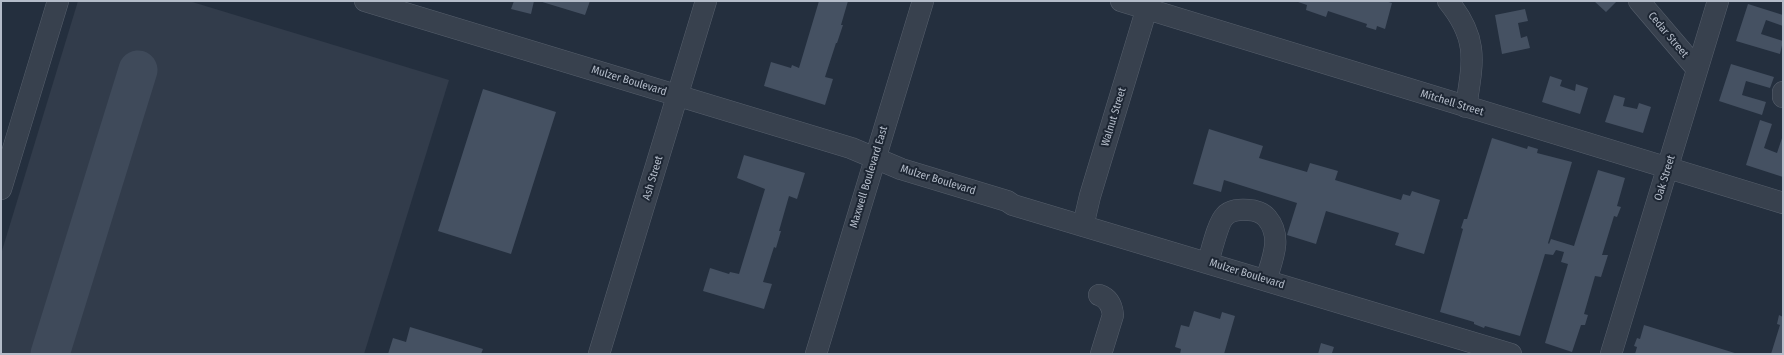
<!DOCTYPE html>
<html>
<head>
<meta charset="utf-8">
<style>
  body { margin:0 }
  #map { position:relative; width:1784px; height:355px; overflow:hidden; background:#242f3e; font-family:"Fira Sans Condensed",sans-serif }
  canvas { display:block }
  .frame { position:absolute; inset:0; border:2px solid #b4bcc9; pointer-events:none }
</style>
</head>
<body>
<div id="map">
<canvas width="1784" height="355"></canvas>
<div class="frame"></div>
</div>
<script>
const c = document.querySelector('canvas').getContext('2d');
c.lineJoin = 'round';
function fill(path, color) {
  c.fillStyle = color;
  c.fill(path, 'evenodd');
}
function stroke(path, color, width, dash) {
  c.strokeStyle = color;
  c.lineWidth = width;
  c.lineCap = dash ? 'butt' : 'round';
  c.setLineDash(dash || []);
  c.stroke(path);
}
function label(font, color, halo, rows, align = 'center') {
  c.font = font + ' "Fira Sans Condensed",sans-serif';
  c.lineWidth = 4;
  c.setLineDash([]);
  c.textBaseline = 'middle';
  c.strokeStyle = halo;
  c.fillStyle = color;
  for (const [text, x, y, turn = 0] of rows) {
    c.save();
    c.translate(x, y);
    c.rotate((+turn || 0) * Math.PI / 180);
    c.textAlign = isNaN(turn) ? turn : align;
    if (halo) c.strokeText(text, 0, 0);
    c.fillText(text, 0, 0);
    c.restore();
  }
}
const airport = new Path2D(`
  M78,1H189L449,80L364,354H1V254Z`);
const taxiway = new Path2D(`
  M50,354L138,70`);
const building = new Path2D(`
  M514,1H534L531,14L511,9Z
  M539,1H590L585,15Z
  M819,1H848L841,25H843L837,43H836L825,77L833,79L825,105L764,86L771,62L791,68L792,65L799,68Z
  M1295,1H1385L1392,3L1385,29L1377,26L1376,30L1366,27L1367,24L1328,11L1326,17L1306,10L1307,5Z
  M1594,1H1617L1606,12Z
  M1748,4L1783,15V26L1766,20L1761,34L1783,41L1780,54L1736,41Z
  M1525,9L1528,21L1518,23L1521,38L1527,36L1530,48L1502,54L1495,15Z
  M1731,64L1774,77L1770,88L1746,81L1742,95L1766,102L1762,115L1719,101Z
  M1550,76L1562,80L1560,86L1575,91L1576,84L1588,88L1580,114L1542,102Z
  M483,89L556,112L511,254L438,231Z
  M1614,95L1625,98L1623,106L1637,109L1639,103L1651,107L1643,133L1605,122Z
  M1760,120L1772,124L1764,148L1777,153L1783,135V177L1746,165Z
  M1209,129L1263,146L1259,158L1307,172L1310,163L1338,171L1335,180L1401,200L1403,194L1410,196L1412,191L1440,200L1424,254L1395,245L1399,233L1326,211L1316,244L1287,235L1297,203L1224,180L1221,192L1193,184Z
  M1492,138L1527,149L1528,146L1538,149L1537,153L1572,162L1548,243L1549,244L1551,239L1574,246L1598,170L1625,178L1617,206L1621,207L1617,217L1614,216L1602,255H1608L1601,277L1595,276L1584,314L1588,315L1585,325H1581L1572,352L1545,343L1568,264L1561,262L1564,252L1556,250L1553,255L1545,254L1520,336L1485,326L1484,328L1474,324V322L1440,312L1463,229L1461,228L1464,219H1467Z
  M744,155L805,173L797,199L789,196L779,231H781L776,248L774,247L763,282L772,284L764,309L703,291L710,268L729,274L730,272L739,274L765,189L737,178Z
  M1194,311L1220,319L1222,312L1235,316L1224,354H1180L1181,349L1175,347L1181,325L1189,327Z
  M1779,315L1783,317V354H1771L1780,325L1777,324Z
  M1644,325L1738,354H1635L1637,347L1634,346L1637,338L1640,339Z
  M410,327L483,349L481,354H388L393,338L406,342Z
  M1321,343L1334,347L1332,353L1335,354H1318Z`);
const minor = new Path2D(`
  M365,1L851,148L901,169L1007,201L1013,205L1511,354
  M1121,1L1783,203
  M1448,1C1479,39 1473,61 1466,107
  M1639,1L1697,69
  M1783,92V97
  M1,189L58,1
  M1083,226L1090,196L1149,1
  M1208,262C1211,253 1218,222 1225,216C1230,210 1241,209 1248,210C1255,210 1263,213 1267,218C1283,237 1272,260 1266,280
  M1099,295C1108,298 1112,305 1113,315L1101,354
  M599,354L706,1
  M816,354L923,1
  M1611,354L1718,1`);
const streetNames = [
  ["Cedar Street",1668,35,50],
  ["Mulzer Boulevard",629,81,17],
  ["Mitchell Street",1452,103,17],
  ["Walnut Street",1114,117,-73],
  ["Maxwell Boulevard East",869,177,-73],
  ["Ash Street",653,178,-73],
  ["Oak Street",1665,178,-73],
  ["Mulzer Boulevard",938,180,17],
  ["Mulzer Boulevard",1247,274,17]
];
fill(airport, '#323c4b');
stroke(taxiway, '#3f4a5a', 39);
fill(building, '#455162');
stroke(minor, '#565f6c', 22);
stroke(minor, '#38414e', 21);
label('11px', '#b4bcc9', '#1d2633', streetNames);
</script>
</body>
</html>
